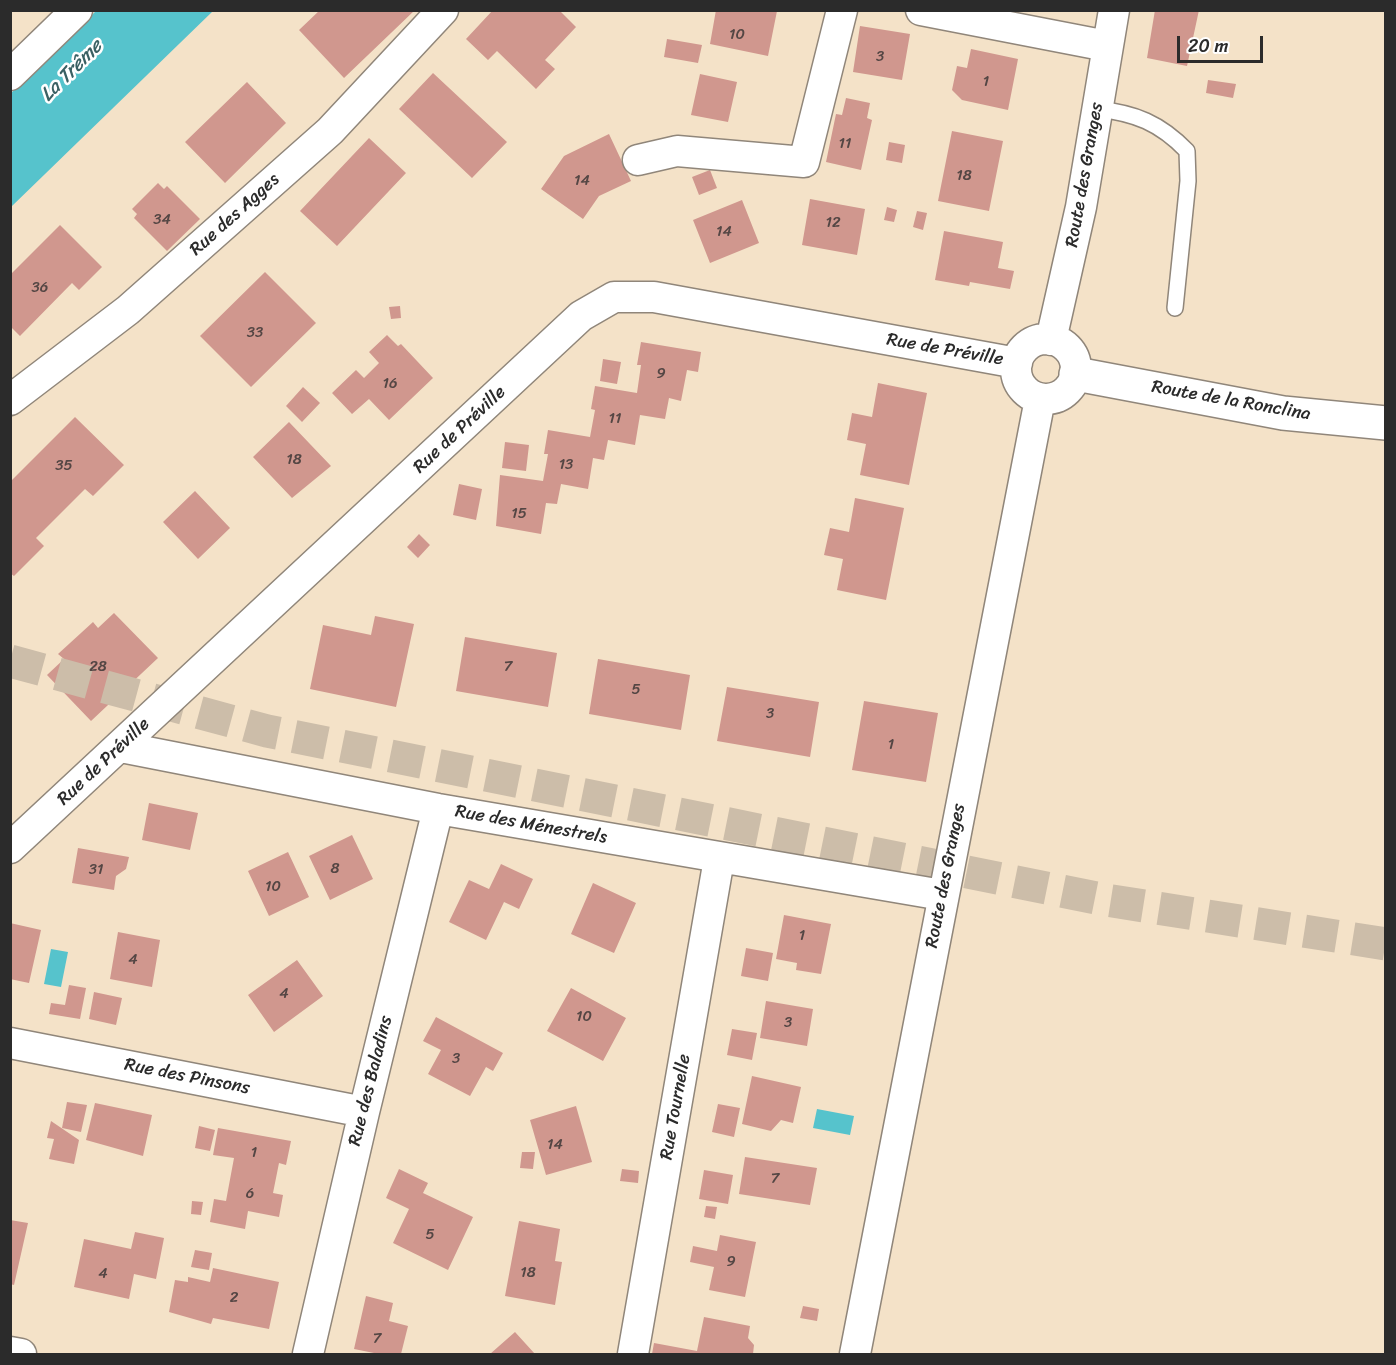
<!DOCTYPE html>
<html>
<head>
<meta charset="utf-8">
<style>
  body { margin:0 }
  #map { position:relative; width:1396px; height:1365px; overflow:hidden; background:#f4e2c8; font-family:Sriracha,sans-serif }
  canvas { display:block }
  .frame { position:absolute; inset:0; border:12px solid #2b2b2b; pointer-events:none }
  .scale { position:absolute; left:1177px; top:36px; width:86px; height:27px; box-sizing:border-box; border:3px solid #2b2b2b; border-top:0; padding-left:8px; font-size:18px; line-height:21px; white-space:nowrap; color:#2b2b2b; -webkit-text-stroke:4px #fff; paint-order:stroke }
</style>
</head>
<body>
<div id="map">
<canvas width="1396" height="1365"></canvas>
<div class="frame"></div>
<div class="scale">20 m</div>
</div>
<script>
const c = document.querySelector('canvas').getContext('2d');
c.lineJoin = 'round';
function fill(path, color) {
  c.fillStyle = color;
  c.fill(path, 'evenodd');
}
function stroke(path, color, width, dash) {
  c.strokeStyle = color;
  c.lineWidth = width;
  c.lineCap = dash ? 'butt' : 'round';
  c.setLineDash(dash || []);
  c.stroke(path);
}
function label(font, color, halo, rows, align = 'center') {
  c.font = font + ' Sriracha,sans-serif';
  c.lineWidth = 5;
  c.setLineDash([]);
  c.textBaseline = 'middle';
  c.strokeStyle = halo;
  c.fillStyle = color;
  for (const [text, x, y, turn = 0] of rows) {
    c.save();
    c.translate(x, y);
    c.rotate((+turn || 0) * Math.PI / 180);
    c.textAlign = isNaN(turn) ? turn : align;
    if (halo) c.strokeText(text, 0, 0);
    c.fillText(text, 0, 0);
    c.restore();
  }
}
const water = new Path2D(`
  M96,11H213L11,207V93Z
  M51,949L68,952L61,987L44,984Z
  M817,1109L854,1116L850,1135L813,1128Z`);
const building = new Path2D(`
  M320,10H415L344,78L299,30Z
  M493,10H559L576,27L545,60L555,69L536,89L497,51L488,60L466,39Z
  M716,10L777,11L768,56L710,44Z
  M1155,10H1199L1187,66L1147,58Z
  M860,26L910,34L902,80L853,72Z
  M667,39L702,45L698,63L664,57Z
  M971,49L1018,59L1008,110L962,100L952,90L957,66L967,68Z
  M433,73L507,142L472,178L399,109Z
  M700,74L737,82L728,122L691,115Z
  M1208,80L1236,84L1233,98L1206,93Z
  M247,82L286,123L225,183L185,142Z
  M846,98L870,103L867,118L872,120L861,170L826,162L836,114L842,115Z
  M952,131L1003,141L989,211L938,201Z
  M609,134L631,181L599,196L583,219L541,189L564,156Z
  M369,138L406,173L337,246L300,211Z
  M889,142L905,145L902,163L886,160Z
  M710,170L717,188L699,195L692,177Z
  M158,183L164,189L167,186L200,219L167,251L134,218L137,214L132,209Z
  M810,199L865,209L857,255L802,245Z
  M742,200L759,243L710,263L693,220Z
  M887,207L897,210L894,222L884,220Z
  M917,211L927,213L923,230L913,227Z
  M60,225L102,267L79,290L72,283L20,336L10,326V275Z
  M944,231L1003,242L998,268L1014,271L1010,289L970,282L969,286L935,280Z
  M265,272L316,323L251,387L200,336Z
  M400,306L401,318L391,319L389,307Z
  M387,335L398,346L401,344L433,378L389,420L369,399L352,414L332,393L356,370L364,378L379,363L369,352Z
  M641,342L701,352L698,372L687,370L681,401L669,398L665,419L640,415L635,445L608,440L604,460L593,458L588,489L561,484L557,504L546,503L541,534L496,526L500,475L543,481L548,454H544L548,430L590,437L595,410L591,409L595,386L637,393L641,365H637Z
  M603,359L621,362L617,384L600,381Z
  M878,383L927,393L909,485L860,475L866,444L847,440L852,413L872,417Z
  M303,387L320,403L302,422L286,406Z
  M75,417L124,465L93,496L85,489L36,538L44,546L14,576L10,573V482Z
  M289,422L331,466L292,498L253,457Z
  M505,442L529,445L526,471L502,468Z
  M459,484L482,489L476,520L453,515Z
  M195,491L230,528L198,559L163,522Z
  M855,498L904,508L886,600L837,590L843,559L824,555L830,528L849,532Z
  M419,534L430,545L418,558L407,547Z
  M114,613L158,658L91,721L47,675L64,659L58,654L93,622L98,628Z
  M375,616L414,624L396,707L310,689L323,625L371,635Z
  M465,637L557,653L548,707L456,691Z
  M598,659L690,675L681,730L589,714Z
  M727,687L819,702L810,757L717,741Z
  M864,701L938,713L926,782L852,770Z
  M149,803L198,813L190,850L142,840Z
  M352,835L373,879L330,900L309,856Z
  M78,848L129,857L126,869L116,876L114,890L72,883Z
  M288,852L309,897L269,916L248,871Z
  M501,864L533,879L519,909L504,902L486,940L449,922L469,880L489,889Z
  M593,883L636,903L614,953L571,934Z
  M784,915L831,924L821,974L796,970L797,963L776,959Z
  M10,923L41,930L29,983L10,979Z
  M118,932L160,940L152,987L110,979Z
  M746,948L773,953L768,981L741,976Z
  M297,960L323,996L274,1032L248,995Z
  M69,985L86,988L80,1019L49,1014L51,1003L65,1005Z
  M571,988L626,1018L603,1061L547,1031Z
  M94,992L122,998L116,1025L89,1019Z
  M766,1001L813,1009L807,1046L760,1038Z
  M436,1017L503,1053L493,1071L486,1067L470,1096L428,1074L441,1050L423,1041Z
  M732,1029L757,1033L752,1060L727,1055Z
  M752,1076L801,1087L793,1123L781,1120L771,1131L742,1124Z
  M67,1102L87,1105L81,1132L62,1128Z
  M95,1103L152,1115L143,1156L86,1140Z
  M718,1104L740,1108L734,1137L712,1132Z
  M576,1106L592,1162L546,1175L530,1120Z
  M51,1121L79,1140L74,1164L49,1159L54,1139L47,1138Z
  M199,1126L215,1130L210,1151L195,1148Z
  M218,1128L291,1141L286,1165L279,1163L273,1193L283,1195L279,1217L248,1211L245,1229L210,1222L214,1199L226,1201L234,1158L213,1155Z
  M522,1152H535L533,1169L520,1168Z
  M745,1157L817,1168L810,1205L739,1194Z
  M399,1169L428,1183L423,1193L473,1217L448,1270L393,1243L409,1209L386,1198Z
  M622,1169L639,1171L638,1183L620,1181Z
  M704,1170L733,1175L728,1204L699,1199Z
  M192,1201L203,1202L201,1215L191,1214Z
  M706,1206L717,1207L715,1219L704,1217Z
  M10,1220L28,1223L14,1285L10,1284Z
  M519,1221L560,1229L555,1261L562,1262L555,1305L505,1296Z
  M135,1232L164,1238L156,1279L134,1274L129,1299L74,1287L84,1239L131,1249Z
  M720,1235L756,1242L745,1297L709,1290L714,1267L690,1262L693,1246L717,1251Z
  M195,1250L212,1253L209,1270L191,1267Z
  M213,1268L279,1282L269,1329L213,1318L211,1324L169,1312L175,1280L188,1282V1277L210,1282Z
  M366,1296L393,1303L389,1321L408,1326L401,1354H379L354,1349Z
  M803,1306L819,1309L817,1321L800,1318Z
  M704,1317L750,1326L748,1338L754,1345L753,1354H652L654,1343L697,1351Z
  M515,1332L535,1354H490Z`);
const highwayTunnel = new Path2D(`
  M10,661L267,731L1106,900L1386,944`);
const lane = new Path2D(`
  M1097,109C1135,113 1160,123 1187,151L1188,181L1175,308`);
const street = new Path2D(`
  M921,10L1107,46
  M10,75L77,10
  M638,160L677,151L804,162L842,10
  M1016 369a30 30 0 1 1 60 0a30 30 0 1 1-60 0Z
  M1051,340L1081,207L1114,10
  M10,400L128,310L330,131L443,10
  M121,747L438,809L942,895
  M10,848L581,316L614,297H654L1017,363
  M10,1043L364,1112
  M10,1352L21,1354
  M308,1354L364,1112L438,809
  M633,1354L719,859
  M855,1354L1040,399`);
const secondary = new Path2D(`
  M1076,374L1283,413L1386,423`);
const numberNames = [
  ["10",737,35],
  ["3",880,57],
  ["1",986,82],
  ["11",845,144],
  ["18",964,176],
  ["14",582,181],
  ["34",162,220],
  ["12",833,223],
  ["14",724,232],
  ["36",40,288],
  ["33",255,333],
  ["9",661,374],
  ["16",390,384],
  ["11",615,419],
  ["18",294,460],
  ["13",566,465],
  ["35",64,466],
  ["15",519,514],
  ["28",98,667],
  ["7",508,667],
  ["5",636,690],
  ["3",770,714],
  ["1",891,745],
  ["8",335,869],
  ["31",96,870],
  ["10",273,887],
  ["1",802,936],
  ["4",133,960],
  ["4",284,994],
  ["10",584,1017],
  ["3",788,1023],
  ["3",456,1059],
  ["14",555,1145],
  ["1",254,1153],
  ["7",775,1179],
  ["6",250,1194],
  ["5",430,1235],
  ["9",731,1262],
  ["18",528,1273],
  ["4",103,1274],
  ["2",234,1298],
  ["7",377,1339]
];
const streetNames = [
  ["Route des Granges",1085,175,-80],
  ["Rue des Agges",235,215,-42],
  ["Rue de Préville",945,350,10],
  ["Route de la Ronclina",1231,401,10],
  ["Rue de Préville",460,430,-43],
  ["Rue de Préville",104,762,-43],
  ["Rue des Ménestrels",531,825,10],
  ["Route des Granges",946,876,-79],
  ["Rue des Pinsons",187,1077,11],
  ["Rue des Baladins",371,1081,-76],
  ["Rue Tournelle",676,1107,-80]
];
const waterNames = [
  ["La Trême",72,71,-45]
];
fill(water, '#56c3cc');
fill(building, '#d0978e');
stroke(highwayTunnel, '#ccbda9', 33, [33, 16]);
stroke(lane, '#90867a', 18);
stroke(street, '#90867a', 33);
stroke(secondary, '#90867a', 36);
stroke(lane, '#fff', 15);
stroke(street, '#fff', 30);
stroke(secondary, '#fff', 33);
label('15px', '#544644', null, numberNames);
label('18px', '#2b2b2b', '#fff', streetNames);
label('italic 20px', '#3a6063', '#fff', waterNames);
</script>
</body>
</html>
